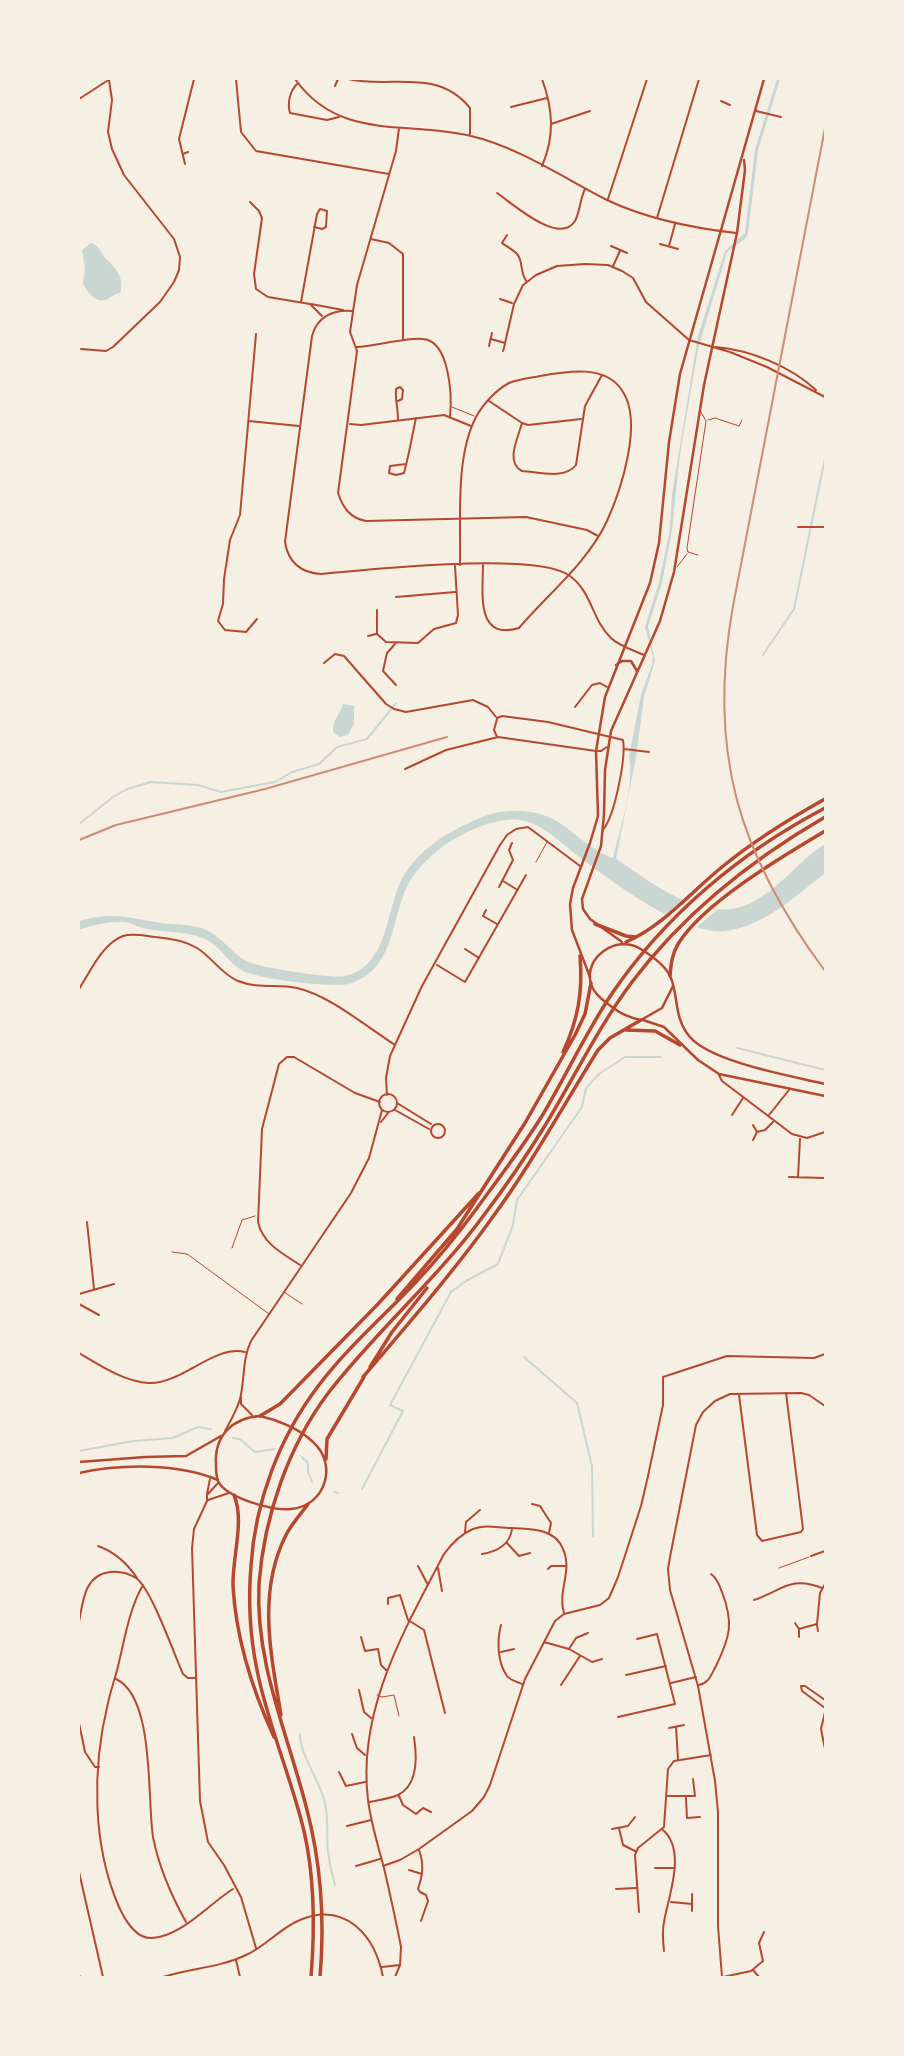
<!DOCTYPE html>
<html>
<head>
<meta charset="utf-8">
<style>
  body { margin:0 }
  #map { position:relative; width:904px; height:2056px; overflow:hidden; background:#f6efe4; font-family:Lato,sans-serif }
  canvas { display:block }
  .frame { position:absolute; inset:0; border:80px solid #f6efe4; pointer-events:none }
</style>
</head>
<body>
<div id="map">
<canvas width="904" height="2056"></canvas>
<div class="frame"></div>
</div>
<script>
const c = document.querySelector('canvas').getContext('2d');
c.lineJoin = 'round';
function fill(path, color) {
  c.fillStyle = color;
  c.fill(path, 'evenodd');
}
function stroke(path, color, width, dash) {
  c.strokeStyle = color;
  c.lineWidth = width;
  c.lineCap = dash ? 'butt' : 'round';
  c.setLineDash(dash || []);
  c.stroke(path);
}
const water = new Path2D(`
  M777,79H780L758,150L748,233L745,239L727,252L698,349L680,454L672,530L662,583L648,626L655,661L644,697L636,757L616,859C656,885 709,930 758,899C783,884 801,859 825,844V873C797,895 768,923 731,930C687,940 612,881 578,856C561,843 542,823 520,820C503,818 490,823 474,829C447,840 417,863 405,891C391,925 393,968 352,983C336,989 259,979 243,971C230,964 223,951 212,943C192,929 162,934 140,927C135,926 131,922 125,922C109,921 94,925 79,930V921C115,911 127,918 162,923C176,925 191,924 204,929C222,936 235,958 251,963C264,968 333,979 345,976C386,967 386,916 399,885C412,856 441,835 469,823C492,812 510,808 536,813C566,819 585,849 613,858C620,829 635,785 629,756L641,695L652,665L653,657L645,627L659,582L670,529L672,494L698,336L725,251L745,233L755,150Z
  M91,243C100,246 100,252 106,259C116,268 125,279 120,293C113,294 111,298 105,300C95,303 86,291 83,283L85,269L82,250Z
  M343,704L354,706V724L348,735L340,737L334,733C330,722 341,714 343,704Z`);
const pier = new Path2D(`
  M685,898L694,902L721,906L695,929L663,916Z`);
const stream = new Path2D(`
  M763,655L794,609L825,458
  M79,824L113,797L127,789L151,782L198,785L221,792L275,782L292,772L319,764L337,747L367,739L396,703
  M737,1048L825,1070
  M524,1357L577,1403L592,1466L593,1536
  M233,1438L240,1439L255,1452L275,1449
  M79,1451L133,1441L173,1438L198,1427L211,1429
  M302,1457L308,1463V1472L312,1482
  M362,1489L403,1411L390,1405L451,1292L466,1281L498,1264L513,1225L517,1200L582,1107L586,1088L599,1074L625,1057H661
  M334,1492L338,1493
  M300,1734C299,1752 319,1781 324,1799C330,1819 325,1839 329,1858C330,1867 333,1876 335,1885`);
const service = new Path2D(`
  M452,407L474,416
  M708,420L715,418L739,426L742,420
  M698,555L688,552L687,548L706,421L701,412
  M677,567L687,554
  M536,862L547,842
  M232,1248L242,1220L255,1216
  M172,1252L187,1254L194,1259L269,1314
  M284,1292L302,1304
  M779,1568L809,1557
  M377,1695L382,1697L394,1695L399,1716`);
const minor = new Path2D(`
  M236,79L241,132L256,151L389,174
  M295,79C340,142 406,120 471,136C516,146 566,179 607,200C647,219 692,228 736,233
  M348,79C390,89 437,67 470,108V134
  M297,84C290,91 287,103 290,113L327,120L339,117
  M335,86L338,79
  M79,99L110,79
  M721,101L730,105
  M511,107L547,98
  M756,111L781,117
  M551,124L590,111
  M399,128L396,151L357,285L350,332L357,351L338,493C343,508 350,518 366,521L526,517L587,530L598,536
  M183,154L188,152
  M185,164L179,139L194,79
  M542,166C555,136 553,109 542,79
  M497,193C512,203 559,246 575,221C580,212 580,199 585,189
  M608,199L647,79
  M250,202L259,211L262,218L254,274L256,289L268,297L310,304L322,316
  M657,218L699,79
  M507,235L502,243C507,247 514,250 517,254C524,262 519,272 527,282
  M371,239L389,243L403,254V340
  M660,244L678,249
  M611,246L627,253
  M669,246L675,224
  M613,266L620,251
  M500,299L512,303
  M301,302L317,214L320,209L327,211L326,227L322,229L314,227
  M311,304L343,310
  M353,311C333,309 317,317 312,336L285,542C288,562 301,573 321,574C368,570 537,551 570,576C592,592 592,620 611,638C619,646 633,650 644,655
  M256,334L240,515L230,540L224,579L223,604L218,621L225,630L246,632L257,619
  M491,339L505,343L514,304L523,285L527,282L536,275L557,266L585,264L608,265L622,271L633,278L646,302L689,340L730,352L767,367L825,397
  M489,346L492,333
  M357,347C374,346 410,337 423,339C450,341 452,397 450,416
  M716,347C750,350 790,366 816,390
  M81,349L106,351L113,347L160,302L174,282L179,270L180,257L174,239L124,175L112,149L108,132L112,100L109,80
  M503,351L505,344
  M489,401L522,423L528,425L581,419
  M398,419C398,408 395,399 396,389L400,387L403,390L402,399L398,401
  M249,421L299,426
  M522,423C518,438 505,462 522,471C539,472 564,480 576,465L585,406L602,375
  M350,424L361,425L444,415L471,426
  M406,464L390,466L389,473L396,475L404,473C409,455 412,436 416,418
  M798,527H825
  M460,565C461,520 455,457 476,417C483,404 496,390 509,383C519,379 530,378 540,376C567,371 607,364 623,392C643,423 621,490 607,521C588,562 548,594 519,628C475,641 483,592 483,564
  M396,597L455,592
  M377,610V634L386,642L418,643L434,629L456,623L458,615L455,566
  M368,636L376,634
  M324,663L335,654L344,656L386,704L394,709L406,712L473,700L488,707L496,717
  M396,685L383,671L387,653L396,643
  M575,707L592,685L600,683L607,687
  M497,718L502,716L548,722L623,740C626,758 615,815 603,830
  M497,719L494,730L497,737
  M624,749L649,752
  M405,769L446,750L498,737L596,751H601L607,747
  M503,881L516,889
  M499,887L513,860L509,850L512,843
  M486,910L483,916L497,924
  M465,949L479,958
  M437,965L465,982L526,875
  M79,989C90,972 103,943 123,936C132,933 146,936 155,937C169,938 185,941 197,948C212,957 221,974 238,981C258,989 277,984 297,988C329,995 367,1027 395,1045
  M719,1075L722,1081L792,1134L807,1138L825,1132
  M379 1103a9 9 0 1 1 18 0a9 9 0 1 1-18 0Z
  M387,1095L386,1078L390,1056L422,986L500,845L507,835L516,829L528,827L580,866
  M397,1103L431,1124
  M395,1110L429,1129
  M732,1115L743,1098
  M769,1115L789,1090
  M381,1122L388,1113
  M431 1131a7 7 0 1 1 14 0a7 7 0 1 1-14 0Z
  M757,1132L765,1130L773,1122
  M753,1140L757,1132L753,1125
  M789,1177L825,1178
  M798,1177L800,1139
  M87,1222L94,1289
  M300,1265C282,1253 263,1244 258,1222L262,1129L279,1064L287,1057H294L355,1093L380,1102
  M79,1294L114,1284
  M79,1304L99,1315
  M79,1353C99,1365 125,1382 149,1383C182,1384 215,1344 245,1352
  M739,1395L757,1535L762,1541L801,1532L803,1529L786,1393
  M241,1397V1404L252,1415
  M225,1431C231,1420 237,1410 240,1399C245,1379 242,1360 251,1341L351,1193L369,1158L382,1110
  M218,1483L207,1495V1501L194,1529L192,1548L200,1801L208,1842L224,1865L241,1897L256,1948
  M207,1494L210,1479
  M208,1500L229,1493
  M532,1504L540,1506L551,1523L549,1533
  M465,1532L466,1522L480,1510
  M507,1543L519,1556L530,1553
  M98,1546C115,1552 127,1563 137,1578
  M482,1554C496,1552 510,1545 512,1529
  M811,1556L825,1551
  M418,1566L428,1585
  M438,1568L442,1591
  M548,1569L551,1566H566
  M143,1585C130,1607 125,1637 119,1662C116,1676 111,1689 108,1703C92,1768 92,1845 119,1907C125,1920 136,1939 152,1938C181,1937 210,1903 233,1889
  M754,1600C781,1591 791,1575 822,1588
  M388,1604V1598L400,1595L408,1620L424,1630L445,1713
  M79,1622C83,1602 84,1575 110,1572C118,1571 128,1573 136,1578C151,1588 174,1654 183,1674L188,1678H196
  M795,1623L799,1629V1637
  M501,1625C497,1640 497,1662 507,1676C510,1680 517,1682 522,1684
  M817,1625L818,1631
  M799,1629L817,1624L820,1593L825,1584
  M361,1637L365,1651L378,1649L381,1665L386,1670
  M544,1642L569,1649L592,1662L602,1659
  M569,1649L576,1638L588,1633
  M501,1652L514,1649
  M626,1675L666,1666
  M116,1679C155,1697 147,1799 153,1837C159,1868 171,1895 186,1922
  M671,1683L696,1677
  M561,1685L580,1656
  M699,1685C709,1683 711,1675 716,1666C730,1637 734,1623 722,1592C719,1585 718,1579 711,1574
  M359,1690L364,1712L371,1718
  M825,1700L805,1686H801L802,1691L825,1708
  M825,1712L821,1729L825,1749
  M618,1717L675,1704L657,1634L637,1639
  M79,1723L85,1752L95,1767H99
  M676,1727L678,1759
  M669,1728L684,1725
  M352,1734L357,1748L365,1755
  M339,1772L346,1786L365,1782
  M399,1796L403,1805L416,1814L423,1808L431,1812
  M667,1796H695L693,1779
  M686,1798L687,1818L700,1817
  M369,1802C378,1800 389,1799 398,1795C418,1785 417,1756 414,1737
  M347,1826L371,1820
  M619,1828L623,1845L635,1851
  M612,1829L628,1826L635,1817
  M663,1830C687,1851 668,1897 664,1922C662,1931 663,1942 664,1951
  M419,1850C424,1864 423,1874 418,1889L420,1892L426,1895L428,1901L421,1921
  M356,1866L380,1859
  M383,1866L400,1860L419,1849L472,1811L484,1797L490,1785L525,1679L555,1621L564,1614L600,1605L609,1598L618,1577L641,1506L648,1476L663,1405V1377L727,1356L814,1358L825,1354
  M655,1868H673
  M409,1870L422,1874
  M79,1872L103,1977
  M616,1889L636,1888
  M692,1894V1911
  M671,1902L692,1904
  M639,1912L635,1855L638,1848L664,1827L668,1769L674,1761L711,1755
  M236,1960L240,1977
  M382,1967L400,1965
  M753,1970L759,1977
  M79,1976L81,1977
  M163,1977C190,1968 219,1968 246,1955C265,1947 280,1928 300,1920C346,1901 375,1936 383,1977
  M395,1977L400,1965L401,1947C396,1921 390,1894 384,1868C378,1846 371,1823 368,1800C357,1710 404,1631 444,1554C452,1543 461,1534 473,1529C487,1524 497,1528 511,1528C530,1529 555,1528 563,1549C573,1571 557,1592 564,1613
  M722,1977L718,1926V1812L715,1781L698,1686L670,1590L668,1569L670,1557L696,1425L703,1412L715,1401L730,1394L801,1393L809,1395L825,1406
  M723,1977L751,1971L763,1961L759,1943L764,1932`);
const secondary = new Path2D(`
  M616,665L622,661H631L637,671
  M622,942L590,919L583,909L582,899L601,846L604,814L605,770L611,731L660,621L674,572L704,385L737,233L745,170L744,160
  M590,977L572,930L570,904L573,888L590,843L598,816L596,751L605,697L650,583L659,543L669,442L680,374L764,79`);
const primary = new Path2D(`
  M673,986L662,1008L641,1020C630,1018 621,1014 612,1007C604,1001 594,994 591,984C583,957 617,935 639,948C649,954 665,965 670,976C679,994 673,1018 690,1037C711,1062 792,1076 825,1084
  M643,1020L664,1027L698,1060L719,1074L825,1096
  M260,1416C278,1420 300,1429 313,1442C338,1464 326,1506 291,1509C273,1511 226,1498 218,1481C216,1476 216,1469 216,1465C214,1436 232,1418 260,1416Z
  M79,1462L145,1457L186,1456L221,1436
  M79,1473C121,1464 178,1463 218,1480`);
const trunk = new Path2D(`
  M595,924L626,936L636,937
  M626,942C663,926 691,892 722,867C755,840 789,819 825,799
  M670,976C671,964 672,954 678,944C703,903 783,856 825,831
  M626,1030L655,1031L680,1045
  M563,1052C578,1020 583,992 580,956
  M397,1299L457,1229L525,1123L575,1035L585,1014L591,983
  M370,1367L392,1332L427,1288
  M363,1377C407,1325 452,1274 492,1218C531,1165 563,1106 598,1050L610,1038L641,1020
  M260,1416L280,1404L378,1304L479,1193
  M326,1459L327,1439L364,1377
  M234,1495C245,1521 232,1558 233,1586C236,1639 252,1689 274,1737
  M281,1715C271,1655 257,1592 286,1535C292,1523 301,1514 308,1504
  M311,1977C315,1928 315,1879 304,1831C291,1777 268,1725 257,1670C250,1636 248,1601 251,1566C255,1501 280,1436 319,1385C347,1348 383,1317 415,1283C437,1260 458,1234 477,1208C499,1178 522,1148 542,1116C566,1076 585,1034 611,995C665,915 741,852 825,808
  M320,1977C325,1919 321,1862 306,1806C287,1732 255,1662 259,1584C264,1517 288,1446 329,1392C377,1330 437,1279 484,1215C506,1186 527,1155 546,1124C575,1076 599,1026 632,982C684,913 751,860 825,817`);
const rail = new Path2D(`
  M825,128L733,606C707,750 738,854 825,971
  M79,840L116,825L265,789L447,737`);
fill(water, '#c9d6d2');
fill(pier, '#f6efe4');
stroke(stream, '#c9d6d2', 2);
stroke(service, '#b5482f', 1);
stroke(minor, '#b5482f', 2);
stroke(secondary, '#b5482f', 2.5);
stroke(primary, '#b5482f', 2.5);
stroke(trunk, '#b5482f', 3.5);
stroke(rail, '#cf8b77', 2);
</script>
</body>
</html>
